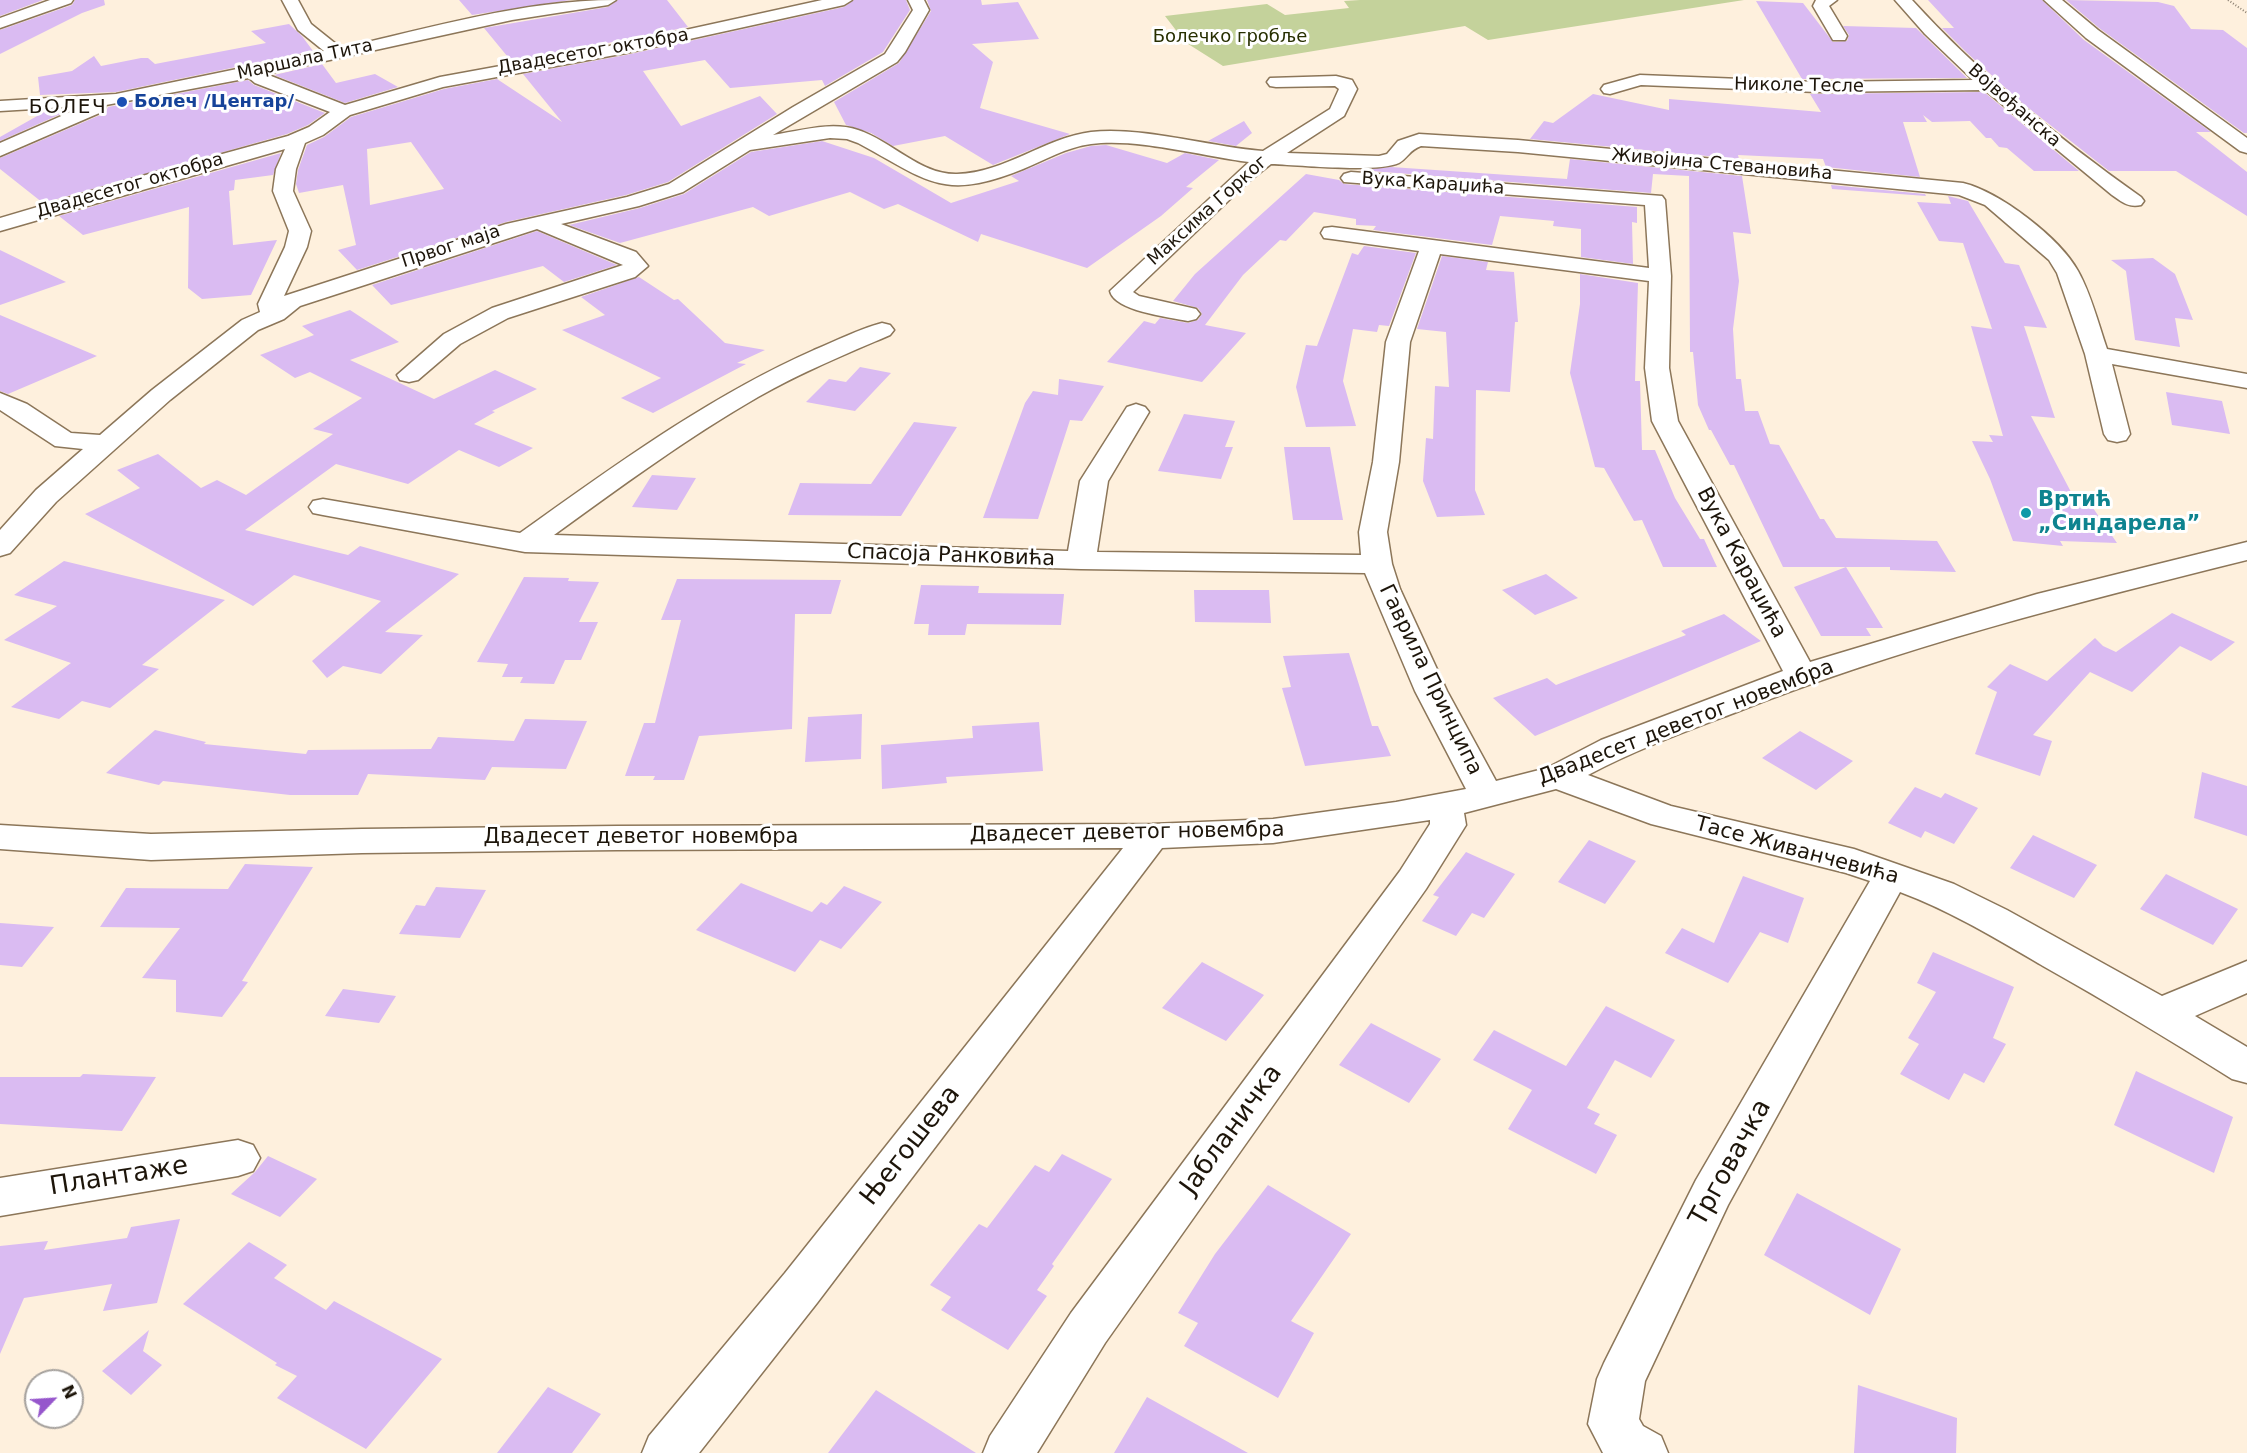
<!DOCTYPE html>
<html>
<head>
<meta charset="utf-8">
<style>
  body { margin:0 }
  #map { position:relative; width:2247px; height:1453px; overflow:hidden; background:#fef0dd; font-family:"DejaVu Sans",sans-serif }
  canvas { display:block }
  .north { position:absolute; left:24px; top:1369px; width:60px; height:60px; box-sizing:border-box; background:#fff; border:2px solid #a5a19d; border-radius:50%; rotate:65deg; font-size:16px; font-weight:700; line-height:24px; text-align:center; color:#1d150a }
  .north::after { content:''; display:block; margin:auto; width:21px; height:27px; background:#9656cc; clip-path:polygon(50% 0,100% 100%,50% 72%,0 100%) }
</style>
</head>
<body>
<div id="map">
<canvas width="2247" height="1453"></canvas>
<div class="north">N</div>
</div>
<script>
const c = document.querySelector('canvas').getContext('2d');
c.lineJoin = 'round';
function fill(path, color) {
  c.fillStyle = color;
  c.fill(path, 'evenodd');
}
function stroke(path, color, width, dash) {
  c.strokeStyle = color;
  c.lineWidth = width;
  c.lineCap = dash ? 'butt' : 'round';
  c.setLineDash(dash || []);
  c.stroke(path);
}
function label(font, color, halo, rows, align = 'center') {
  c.font = font + ' "DejaVu Sans",sans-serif';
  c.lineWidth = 6;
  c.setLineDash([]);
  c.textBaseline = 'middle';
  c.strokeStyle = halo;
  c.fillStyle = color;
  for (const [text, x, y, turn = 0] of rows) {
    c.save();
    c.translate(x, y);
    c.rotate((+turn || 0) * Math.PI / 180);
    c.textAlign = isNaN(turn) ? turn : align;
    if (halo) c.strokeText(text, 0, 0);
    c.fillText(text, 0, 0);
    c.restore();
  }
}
const green = new Path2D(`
  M1360,0H1744L1488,40L1465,26L1223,66L1185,42L1165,16L1267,4L1285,15L1349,8L1344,1Z`);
const building = new Path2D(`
  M0,0H43L0,16Z
  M75,0H104L105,5L82,13L0,54V30L72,5Z
  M459,0H571L472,15Z
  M618,0H667L688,27L512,62L484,28L608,7Z
  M854,0H906L910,10L883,52L825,86L822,80L730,88L705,60L643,71L681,126L760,96L777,114L668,182L626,195L506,222L357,270L338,250L356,245L343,185L299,193L296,184L298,170L307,145L324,137L351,117L444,89L497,79L562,122L523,74L626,55L844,7ZM411,142L444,189L370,205L367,149Z
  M927,0H981L982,5L1018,2L1039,39L972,44L993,62L980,108L1070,134L993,165L945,136L893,146L871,133L846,125L834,102L899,63L931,11Z
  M1928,0H2042L2084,40L2211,132H2196L2247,172V216L2176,171H2109L2022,103L1966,52L1942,28H1954Z
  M2066,0L2158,2L2174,6L2191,29L2223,30L2247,48V133H2244L2099,28Z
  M1756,1L1803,3L1833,42L1847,41L1849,35L1843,26L1916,28L1967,78L1802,79Z
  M289,24L302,36L313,51L116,92L40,95L38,77L72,71L94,56L101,66L141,58H148L155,64L266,43L251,31Z
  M322,64L336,83L375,74L398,87L345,103L274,75Z
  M248,80L254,85L325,113L308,125L287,134L43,203L0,169V158L105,113L108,107Z
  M1984,92L2079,171H2034L2007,148L1999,147L1991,138H1986L1970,121L1932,122L1923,115L1927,122H1903L1920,177L1826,167L1823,159L1738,155L1739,159L1530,139L1544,121L1553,123L1593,94L1669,110V99L1821,112L1810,94Z
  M72,109L0,141V137L46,111Z
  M1244,121L1252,133L1236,146L1208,141Z
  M822,141L874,158L951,203L1019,181L1011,176L1066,153L1091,146L1106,145L1167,163L1185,153L1219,160L1186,187L1193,188L1161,216L1087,268L981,234L978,242L898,204L884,209L850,192L769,216L753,207L620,243L569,225L640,208L684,194L751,152Z
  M281,153L273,175L235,180L234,190L229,191L233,245L277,240L251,295L202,299L188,288L189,207L83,235L59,216Z
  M1570,159L1742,176L1751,234L1733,232L1739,281L1733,329L1736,379H1741L1745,411H1758L1770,444L1779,445L1820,519H1824L1836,538L1937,541L1956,572L1890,570V567H1783L1734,465H1730L1711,430H1709L1698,405L1693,352H1690L1689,176L1653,174L1651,193L1358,170L1391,167L1567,179Z
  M1306,174L1339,180L1344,184L1637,207V223L1632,222L1633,264L1581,257V229L1553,226L1554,221L1500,216L1492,245L1373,230L1376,226L1356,225V219L1314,212L1286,241L1280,240L1243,275L1205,325L1246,333L1202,382L1107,362L1144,321L1155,324L1160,318L1188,323L1198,320L1202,314L1198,308L1173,301L1195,274Z
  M1831,185L1925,194L1926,196L1832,189Z
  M1948,196L1968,201L2005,263L2019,265L2047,328L2024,326L2055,418L2031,416L2071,492H2082L2117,543L2060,541L2063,546L2013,541L1990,479L1972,441L1993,442L1989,435L2003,436L1971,326L1992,329L1963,243L1939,241L1917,202L1951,204Z
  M537,231L617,265L564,282L543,266L391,305L372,285Z
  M1364,246L1416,253L1389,326L1379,325L1377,332L1353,329L1343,381L1356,426L1306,427L1296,387L1306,345L1317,346L1352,253L1358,255Z
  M0,250L66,282L0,305Z
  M1442,256L1488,262L1486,270L1514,272L1518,322H1515L1510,392L1476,390L1475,490L1485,515L1437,517L1423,481L1426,438L1433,439L1435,386L1449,387L1446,332L1417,329Z
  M2153,258L2175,274L2193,320L2175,318L2180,347L2135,340L2126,271L2111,260Z
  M1580,274L1638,283L1635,381H1640L1642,450H1655L1675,498L1700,539H1704L1717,567H1663L1642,520L1634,521L1604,468L1595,467L1570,373L1580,304Z
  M639,277L674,300L678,299L725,343L765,350L737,363L746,364L653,413L621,398L661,378L562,330L605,315L581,297Z
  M350,310L399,342L350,360L434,399L495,370L537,389L492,411L495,412L474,424L533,448L499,467L459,450L408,484L336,464L245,530L348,555L360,546L459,574L385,632L423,635L381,674L343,666L327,678L312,661L381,601L294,575L253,606L85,514L140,488L117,470L158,454L201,488L217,480L246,495L333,434L313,429L362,398L310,372L295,378L260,355L314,335L302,326Z
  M0,315L97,356L8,394L0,391Z
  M860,367L891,373L855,411L806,402L829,379L846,382Z
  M1059,379L1104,386L1082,421L1070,420L1038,519L983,518L1025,403L1033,391L1058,395Z
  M2166,392L2222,401L2230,434L2172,425Z
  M1184,414L1235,421L1225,447H1233L1221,479L1158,471Z
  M914,422L957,427L901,516L788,515L800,483L871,484Z
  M1284,447H1330L1343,520H1293Z
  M652,475L696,478L677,510L632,507Z
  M64,561L225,600L142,665L159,669L110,708L82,701L59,719L11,707L71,663L4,640L57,606L14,595Z
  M1846,567L1883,628H1866L1871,636H1821L1794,587Z
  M1546,574L1578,598L1535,615L1502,590Z
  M524,577L569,578L568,581L599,582L579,622H598L581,660H565L554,684L520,683L523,677H502L508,664L477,662Z
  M677,579L841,580L831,614H795L792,729L699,736L684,780H653L655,776H625L644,723H655L681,620H661Z
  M921,585L979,586L978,593L1064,594L1061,625L967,624L965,635H928L929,624H914Z
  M1194,590H1269L1271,623L1195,622Z
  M2172,613L2235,642L2211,661L2180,646L2132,692L2090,672L2033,735L2052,741L2040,776L1975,754L1997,692L1987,687L2010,664L2047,681L2095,638L2103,646L2116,652Z
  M1724,614L1761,641L1535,736L1493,698L1547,678L1556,685L1686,635L1681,631Z
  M1349,653L1372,726H1378L1391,756L1305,766L1282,688L1291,687L1283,656Z
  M862,714L861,759L805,762L808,717Z
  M525,719L587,721L566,769L492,767L485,780L368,774L358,795H290L163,781L159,785L106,773L155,730L206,742L204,744L306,754L308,750L431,749L438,737L514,741Z
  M1039,722L1043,771L946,777L947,783L882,789L881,745L973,738L972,726Z
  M1800,731L1853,761L1816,790L1762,758Z
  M2202,772L2247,786V836L2194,818Z
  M1915,787L1941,798L1945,793L1978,808L1954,844L1925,831L1921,838L1888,823Z
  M2033,835L2097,865L2074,898L2010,868Z
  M1589,840L1636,861L1605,904L1558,882Z
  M1466,852L1515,874L1484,918L1472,913L1456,936L1422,921L1439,897L1433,895Z
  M245,864L313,867L242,981L248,982L222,1017L176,1012V980L142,978L180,928L100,927L126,888L228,889Z
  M2166,874L2238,909L2213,945L2140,909Z
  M1743,876L1804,898L1788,943L1760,932L1728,983L1665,953L1682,928L1714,943Z
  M741,883L812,912L821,902L827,905L844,886L882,902L841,949L820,940L795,972L696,930Z
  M436,887L486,890L460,938L399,934L416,905L425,906Z
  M0,923L54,927L22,967L0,965Z
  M1933,952L2014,987L1993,1038L2006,1044L1984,1083L1964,1073L1949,1100L1900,1074L1919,1044L1908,1038L1936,992L1917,983Z
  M1202,962L1264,995L1226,1041L1162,1008Z
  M343,989L396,996L379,1023L325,1016Z
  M1606,1006L1675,1040L1651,1078L1615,1060L1587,1108L1600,1114L1594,1124L1617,1135L1596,1174L1508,1129L1532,1090L1473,1060L1494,1030L1566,1066Z
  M1371,1023L1441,1059L1409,1103L1339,1065Z
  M2136,1071L2233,1117L2214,1173L2114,1125Z
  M83,1074L156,1077L122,1131L0,1124V1077H80Z
  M1062,1154L1112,1179L1052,1264L1054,1266L1037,1290L1047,1296L1008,1350L941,1310L951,1297L930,1285L979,1224L987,1228L1035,1165L1049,1172Z
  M268,1156L317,1179L280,1217L231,1194L255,1172Z
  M1268,1185L1351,1234L1291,1321L1314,1333L1278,1398L1184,1346L1198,1323L1178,1313L1215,1254Z
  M1797,1193L1901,1249L1870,1315L1764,1255Z
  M180,1219L157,1303L103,1311L112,1284L24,1298L0,1354V1246L48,1241L44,1250L127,1238L131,1227Z
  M249,1242L287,1265L274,1278L326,1310L334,1301L442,1359L366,1449L277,1398L297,1376L275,1365L277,1363L183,1304Z
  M149,1330L143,1351L162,1365L131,1395L102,1371Z
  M1858,1385L1957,1418L1956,1453H1854Z
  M548,1387L601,1414L572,1453H497Z
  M876,1390L976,1453H828Z
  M1147,1397L1248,1453H1114Z`);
const path = new Path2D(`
  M2228,0L2247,13`);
const minor = new Path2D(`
  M50,0H73L71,3L0,28V18Z
  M282,0H298L311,24L341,48C431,28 523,0 616,0L608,5L512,20L266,74L345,105L440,77L626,43L822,0H852L844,5L626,53L443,87L350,115L323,135L305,143L296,169L293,191L311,231L307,247L284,296L506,224L627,197L669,184L793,107L885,54L913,10L908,0H924L929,10L905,52L897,62L773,135C800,131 831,121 858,130C892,141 920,175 957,174C1005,173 1044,138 1091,132C1141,126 1211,147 1263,151L1330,109L1339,89L1335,86L1276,87L1270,86L1267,82L1270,78L1336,76L1352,80L1357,89L1344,116L1287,153L1379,156L1387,154L1398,141L1419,134L1518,140L1963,183C2000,192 2060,238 2078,271C2091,294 2098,323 2107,349L2247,374V388L2112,364L2130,434L2126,440L2117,442L2108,440L2104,434L2085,354L2057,273L2049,260L1985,205L1959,195L1518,152L1421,146C1409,150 1408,158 1399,163C1378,173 1298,165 1271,164L1248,182L1133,292L1139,296L1196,309L1200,314L1196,319L1188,321C1169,317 1114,311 1110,291L1249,162C1201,156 1138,138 1091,144C1067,147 1045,160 1023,169C942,202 927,180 858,143L847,139L830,138L750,150L683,192L639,206L561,224L636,252L648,266L635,277L508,318L460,344L418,380L409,382L400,380L397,375L444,334L492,308L623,265L537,229L300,306L284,319L258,330L170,400L56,502L10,553L0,556V530L36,490L83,449L55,446L0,410V393L27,404L71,433L100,435L152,390L242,320L260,312L258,304L285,247L289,231L273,191L276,169L285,149L0,231V218L142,176L288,136L309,127L330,112L255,83L249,78L106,105L104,111L0,156V143L84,106L0,111V101L116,94L324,51L298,30Z
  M1816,0H1837L1829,6L1847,36L1845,40H1833L1813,6Z
  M1895,0H1912C1979,74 2059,139 2141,197L2144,201L2141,205C2129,208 2122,202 2112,195L1985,90L1817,92L1641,85L1610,94L1604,93L1601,89L1604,85L1640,75L1817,82L1973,80L1925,34Z
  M2044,0H2062L2098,30L2247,138V153L2240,151L2086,38Z
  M1351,172L1662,196L1665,200L1671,276L1669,368L1678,421L1810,662L2037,594L2247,542V560C2074,603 1900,647 1734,713C1684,732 1635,750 1588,775L1671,806L1854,849L1954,884L2007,910L2162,996L2247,961V993L2195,1016L2247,1047V1083L2232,1079C2170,1040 2107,1002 2043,966C1997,939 1951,911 1900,892L1728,1205L1645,1381L1639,1419L1643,1426L1661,1436L1668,1453H1603L1588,1424L1597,1379L1604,1363L1696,1180L1870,881L1846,873L1651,824L1556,789L1464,813L1466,825L1426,889L1105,1343L1037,1453H983L990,1436L1071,1313L1400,871L1430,824V820L1273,843L1162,848L817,1303L699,1453H642L649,1436L785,1273L1123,848L617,850L362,853L151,860L0,849V825L151,834L362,829L617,826L1152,824L1273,819L1396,802L1466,789L1415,691L1365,573L1081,569L525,552L323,515L313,513L309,507L313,501L323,499L520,533C614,466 708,397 814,350C836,341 859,329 882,323L890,325L894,330L890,335C846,354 800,373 758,397C687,438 620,487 554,535L1068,551L1080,481L1127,407L1136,404L1145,407L1149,412L1108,481L1097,552L1361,555L1359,532L1373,462L1386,342L1419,251L1332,239L1324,238L1321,233L1324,228L1332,227L1649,268L1645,205L1344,182L1341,178L1344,174ZM1440,254L1649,281L1645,368L1652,421L1783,671L1601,740L1547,768L1496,781L1447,691L1400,589L1392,564L1387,532L1399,462L1410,342Z
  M238,1140L253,1145L260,1158L253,1171L238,1176L0,1216V1178Z`);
const markers = [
  [122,102,6,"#1a4fb4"],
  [2026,513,6,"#0f9aa8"]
];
const farParknames = [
  ["Болечко гробље",1230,37]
];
const farStreetnames = [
  ["Двадесетог октобра",593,52,-10],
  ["Маршала Тита",305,60,-12],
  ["Николе Тесле",1799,86,1],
  ["Војвођанска",2014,106,41],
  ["Живојина Стевановића",1722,165,5],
  ["Вука Караџића",1433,184,4],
  ["Двадесетог октобра",130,186,-16],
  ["Максима Горког",1208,211,-42],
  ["Првог маја",451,247,-18]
];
const farTransitnames = [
  ["Болеч /Центар/",134,102]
];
const farQuarternames = [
  ["БОЛЕЧ",68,108]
];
const cultureNames = [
  ["Вртић",2038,501],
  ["„Синдарела”",2038,525]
];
const streetNames = [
  ["Спасоја Ранковића",951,556,2],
  ["Вука Караџића",1741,563,62],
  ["Гаврила Принципа",1430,680,64],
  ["Двадесет деветог новембра",1686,723,-21],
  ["Двадесет деветог новембра",1127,833,-1],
  ["Двадесет деветог новембра",641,838],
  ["Тасе Живанчевића",1797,851,15]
];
const nearStreetnames = [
  ["Јабланичка",1232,1130,-54],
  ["Његошева",911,1146,-52],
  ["Трговачка",1731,1163,-61],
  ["Плантаже",119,1177,-9]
];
fill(green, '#c4d29b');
fill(building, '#dabbf2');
stroke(minor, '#8c7659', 3);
stroke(path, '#8c8172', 2, [1, 2]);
fill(minor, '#fff');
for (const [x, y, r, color] of markers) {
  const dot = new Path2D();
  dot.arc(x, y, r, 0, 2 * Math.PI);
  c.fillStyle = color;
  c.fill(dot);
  stroke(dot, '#fff', 2);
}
label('18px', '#272f00', '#fff', farParknames);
label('18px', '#1d150a', '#fff', farStreetnames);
label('bold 18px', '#164399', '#fff', farTransitnames, 'left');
c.letterSpacing = '1.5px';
label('20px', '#1d150a', '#fff', farQuarternames);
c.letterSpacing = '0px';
label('bold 21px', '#0d838f', '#fff', cultureNames, 'left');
label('21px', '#1d150a', '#fff', streetNames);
label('26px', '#1d150a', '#fff', nearStreetnames);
</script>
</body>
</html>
